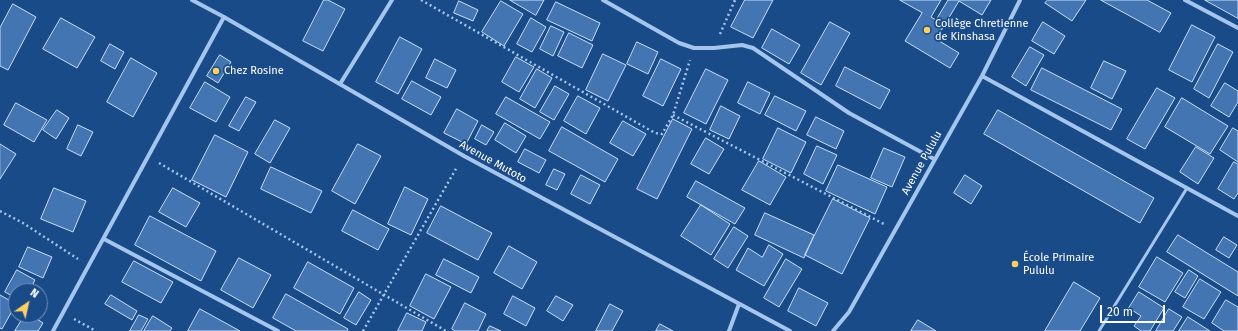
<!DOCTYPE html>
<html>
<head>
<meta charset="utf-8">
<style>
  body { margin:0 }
  #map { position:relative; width:1238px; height:331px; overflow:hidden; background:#1a4b89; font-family:"Fira Sans",sans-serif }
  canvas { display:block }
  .north { position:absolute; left:8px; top:283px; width:40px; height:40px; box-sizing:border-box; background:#1a4b89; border:1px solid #7693b8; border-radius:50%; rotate:34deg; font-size:11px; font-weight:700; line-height:16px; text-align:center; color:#fff }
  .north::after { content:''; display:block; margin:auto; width:14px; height:18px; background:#ffd060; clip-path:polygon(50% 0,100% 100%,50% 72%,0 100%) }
  .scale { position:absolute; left:1100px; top:305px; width:65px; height:18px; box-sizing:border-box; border:2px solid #fff; border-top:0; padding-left:5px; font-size:12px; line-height:14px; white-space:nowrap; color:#fff; -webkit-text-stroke:3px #1a4b89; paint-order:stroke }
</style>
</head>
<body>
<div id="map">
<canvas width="1238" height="331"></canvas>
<div class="north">N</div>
<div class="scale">20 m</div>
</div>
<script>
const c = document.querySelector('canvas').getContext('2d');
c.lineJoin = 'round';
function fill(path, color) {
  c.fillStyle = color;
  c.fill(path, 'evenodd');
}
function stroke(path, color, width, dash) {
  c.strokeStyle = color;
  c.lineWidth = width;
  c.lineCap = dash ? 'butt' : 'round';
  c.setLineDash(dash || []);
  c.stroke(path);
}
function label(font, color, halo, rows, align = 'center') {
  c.font = font + ' "Fira Sans",sans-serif';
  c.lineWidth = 3.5;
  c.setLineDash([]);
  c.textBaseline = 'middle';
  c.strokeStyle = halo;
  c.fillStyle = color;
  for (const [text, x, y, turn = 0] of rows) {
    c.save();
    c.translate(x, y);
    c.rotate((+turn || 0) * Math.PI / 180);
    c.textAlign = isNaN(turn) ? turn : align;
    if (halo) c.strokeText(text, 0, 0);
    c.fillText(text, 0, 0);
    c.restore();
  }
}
const building = new Path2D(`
  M324,0H328L345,9L323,51L303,41Z
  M510,0H544L536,15Z
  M745,0H773L753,38L731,27Z
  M900,0H941L931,17L936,20L948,0H991L982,15L959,1L936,39L959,53L950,68L905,41L922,13Z
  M1048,0H1086L1072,21L1045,3Z
  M1101,0H1147L1171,13L1160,32Z
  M1205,0H1238V18Z
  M459,1L478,10L473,21L454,13Z
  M501,1L523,14L504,46L482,32Z
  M556,2L600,23L592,41L547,20Z
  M13,4L36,17L8,70L0,66V28Z
  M61,18L95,37L77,68L43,49Z
  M531,18L546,27L532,52L517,44Z
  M830,22L850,33L821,85L801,73Z
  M1043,22L1065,36L1054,54L1032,41Z
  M1192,25L1215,37L1192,82L1169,70Z
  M551,26L564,32L553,56L540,49Z
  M772,29L800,45L789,64L762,48Z
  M569,33L593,45L582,68L558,56Z
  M400,37L422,49L398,94L376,82Z
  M637,42L658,52L648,74L627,64Z
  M110,44L124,52L115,69L101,61Z
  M1218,44L1233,52L1209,98L1194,89Z
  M1030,47L1044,55L1026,86L1012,77Z
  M603,54L626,65L608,101L586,90Z
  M220,55L231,62L218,83L207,76Z
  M516,57L534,67L519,92L502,82Z
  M131,58L157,73L133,117L107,102Z
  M435,59L456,70L447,88L426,78Z
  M661,59L681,69L663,106L643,96Z
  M1104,61L1126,71L1112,99L1091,88Z
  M845,67L890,90L880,109L836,86Z
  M1042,68L1122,109L1111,130L1031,90Z
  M537,69L552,78L535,108L520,99Z
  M706,69L728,80L706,124L684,113Z
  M412,81L441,97L431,115L402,99Z
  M205,82L230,97L216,122L190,108Z
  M748,82L770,93L760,114L738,103Z
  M1225,83L1238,91V102L1229,117L1211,106Z
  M555,86L569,94L554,120L540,112Z
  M1157,88L1175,98L1145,149L1127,139Z
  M578,96L600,108L586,134L564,121Z
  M775,96L806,111L796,131L765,115Z
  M246,97L256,102L239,131L229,126Z
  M506,97L550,122L540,139L496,114Z
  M1182,98L1228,126L1210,154L1165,127Z
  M16,103L47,120L34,142L4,125Z
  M721,106L740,116L729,139L710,130Z
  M457,109L478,121L466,144L444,133Z
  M57,110L69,118L56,139L43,130Z
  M998,110L1154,198L1140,223L984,134Z
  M816,117L844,131L836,149L807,135Z
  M673,119L692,129L657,199L637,189Z
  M275,120L290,128L270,163L255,154Z
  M623,121L646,134L633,156L610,143Z
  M505,123L526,136L516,153L495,140Z
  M78,125L93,132L81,156L67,149Z
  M482,125L494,132L486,145L475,139Z
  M562,127L618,159L605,182L549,151Z
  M778,128L806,142L791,173L763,159Z
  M1233,128L1238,131V162L1220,150Z
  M215,135L248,152L226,197L192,180Z
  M706,138L724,149L709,174L691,164Z
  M0,144L16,154L0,179Z
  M358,144L381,156L355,204L332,191Z
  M817,146L837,155L823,184L804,174Z
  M1196,147L1214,158L1198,184L1180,172Z
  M884,148L905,157L892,187L871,178Z
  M525,149L546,160L539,173L518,162Z
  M759,161L786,177L770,205L742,190Z
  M1234,162L1238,164V193L1234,199L1218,189Z
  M838,165L887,187L875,214L826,191Z
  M271,167L322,191L311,213L261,189Z
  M554,169L565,174L557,190L546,185Z
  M581,175L600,185L590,204L571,194Z
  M965,175L982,186L971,204L954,193Z
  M696,181L745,208L735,224L687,197Z
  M405,187L428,199L411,235L388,224Z
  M54,188L86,201L73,232L41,219Z
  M173,188L200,203L186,227L159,212Z
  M833,199L870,218L842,274L805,255Z
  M701,205L730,224L711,255L681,236Z
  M441,206L492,233L478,260L427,233Z
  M353,210L389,229L378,250L342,231Z
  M765,213L814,235L804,258L755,235Z
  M150,216L216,251L201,281L135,245Z
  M734,227L748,236L728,268L714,259Z
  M1178,235L1238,272V296L1167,252Z
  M1224,237L1237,245L1229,258L1216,250Z
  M769,245L783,254L764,286L736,270L748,248L762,257Z
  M509,246L537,262L522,289L494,273Z
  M28,247L52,257L43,278L19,267Z
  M1157,257L1183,273L1165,302L1139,287Z
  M239,258L271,275L253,308L221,290Z
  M444,259L479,277L471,293L436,275Z
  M786,259L802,269L779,307L764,298Z
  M134,261L173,282L161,303L122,282Z
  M308,262L354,288L340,314L294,288Z
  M17,270L35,280L29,291H16V298L5,292Z
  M1189,270L1198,276L1185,298L1175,292Z
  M426,274L451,287L434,319L410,306Z
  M1200,279L1221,292L1204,319L1183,307Z
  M1074,282L1100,298L1080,331H1045Z
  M799,288L828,303L816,326L788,311Z
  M359,292L371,300L356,325L344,318Z
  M1139,292L1164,308L1150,331H1141L1134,326L1141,316L1129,308Z
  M286,294L348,329L347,331H296L273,318Z
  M0,295L16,304L2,329L0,328Z
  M111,295L137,311L132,320L105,304Z
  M513,296L535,308L526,326L504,314Z
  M556,296L573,305L563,321L547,311Z
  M1226,300L1238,307V331H1224L1212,323Z
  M465,303L486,314L478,331H455L452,329Z
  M610,304L623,311L612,331H596Z
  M200,309L240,331H188Z
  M1169,309L1182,317L1173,331H1156Z
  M407,313L426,322L422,331H398Z
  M25,315H31L43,323L38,331H15Z
  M139,315L148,319L141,331H130Z
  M153,316L172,328L170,331H144Z
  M1188,317L1210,331H1179Z
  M918,320L936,331H911Z
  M660,324L673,331H656Z
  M490,326L501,331H487Z`);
const path = new Path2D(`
  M421,0L655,133L662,134L673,115L690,60
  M720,34L735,0
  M673,115L884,224
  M159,163L446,331
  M0,211L23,223L78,259
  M74,319L96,331
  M363,331L457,167`);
const lane = new Path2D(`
  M1099,331L1187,188`);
const street = new Path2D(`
  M192,0L224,17L464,156L790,331
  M603,0L679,43L694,48H714L742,45L753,48L849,113L934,159
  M1185,0L1238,28
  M982,76L1238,216
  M340,84L392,0
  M104,239L278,331
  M53,331L224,17
  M729,331L739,304
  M833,331L849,312L982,76L1020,0`);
const markers = [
  [927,30,4,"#ffd060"],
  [216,71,4,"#ffd060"],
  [1015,264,4,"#ffd060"]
];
const poiNames = [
  ["Collège Chretienne",935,24],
  ["de Kinshasa",935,37],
  ["Chez Rosine",224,71],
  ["École Primaire",1023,258],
  ["Pululu",1023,271]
];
const streetNames = [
  ["Avenue Mutoto",493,162,29],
  ["Avenue Pululu",922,163,-61]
];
fill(building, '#4375b2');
stroke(building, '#c9dff9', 1);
stroke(path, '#a4c5ed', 2.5, [2, 3]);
stroke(lane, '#a4c5ed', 3);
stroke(street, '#a4c5ed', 4);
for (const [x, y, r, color] of markers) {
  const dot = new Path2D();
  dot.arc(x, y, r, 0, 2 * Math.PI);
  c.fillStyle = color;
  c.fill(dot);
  stroke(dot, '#1a4b89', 1.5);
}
label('11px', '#fff', '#1a4b89', poiNames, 'left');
label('11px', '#fff', '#1a4b89', streetNames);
</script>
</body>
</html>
